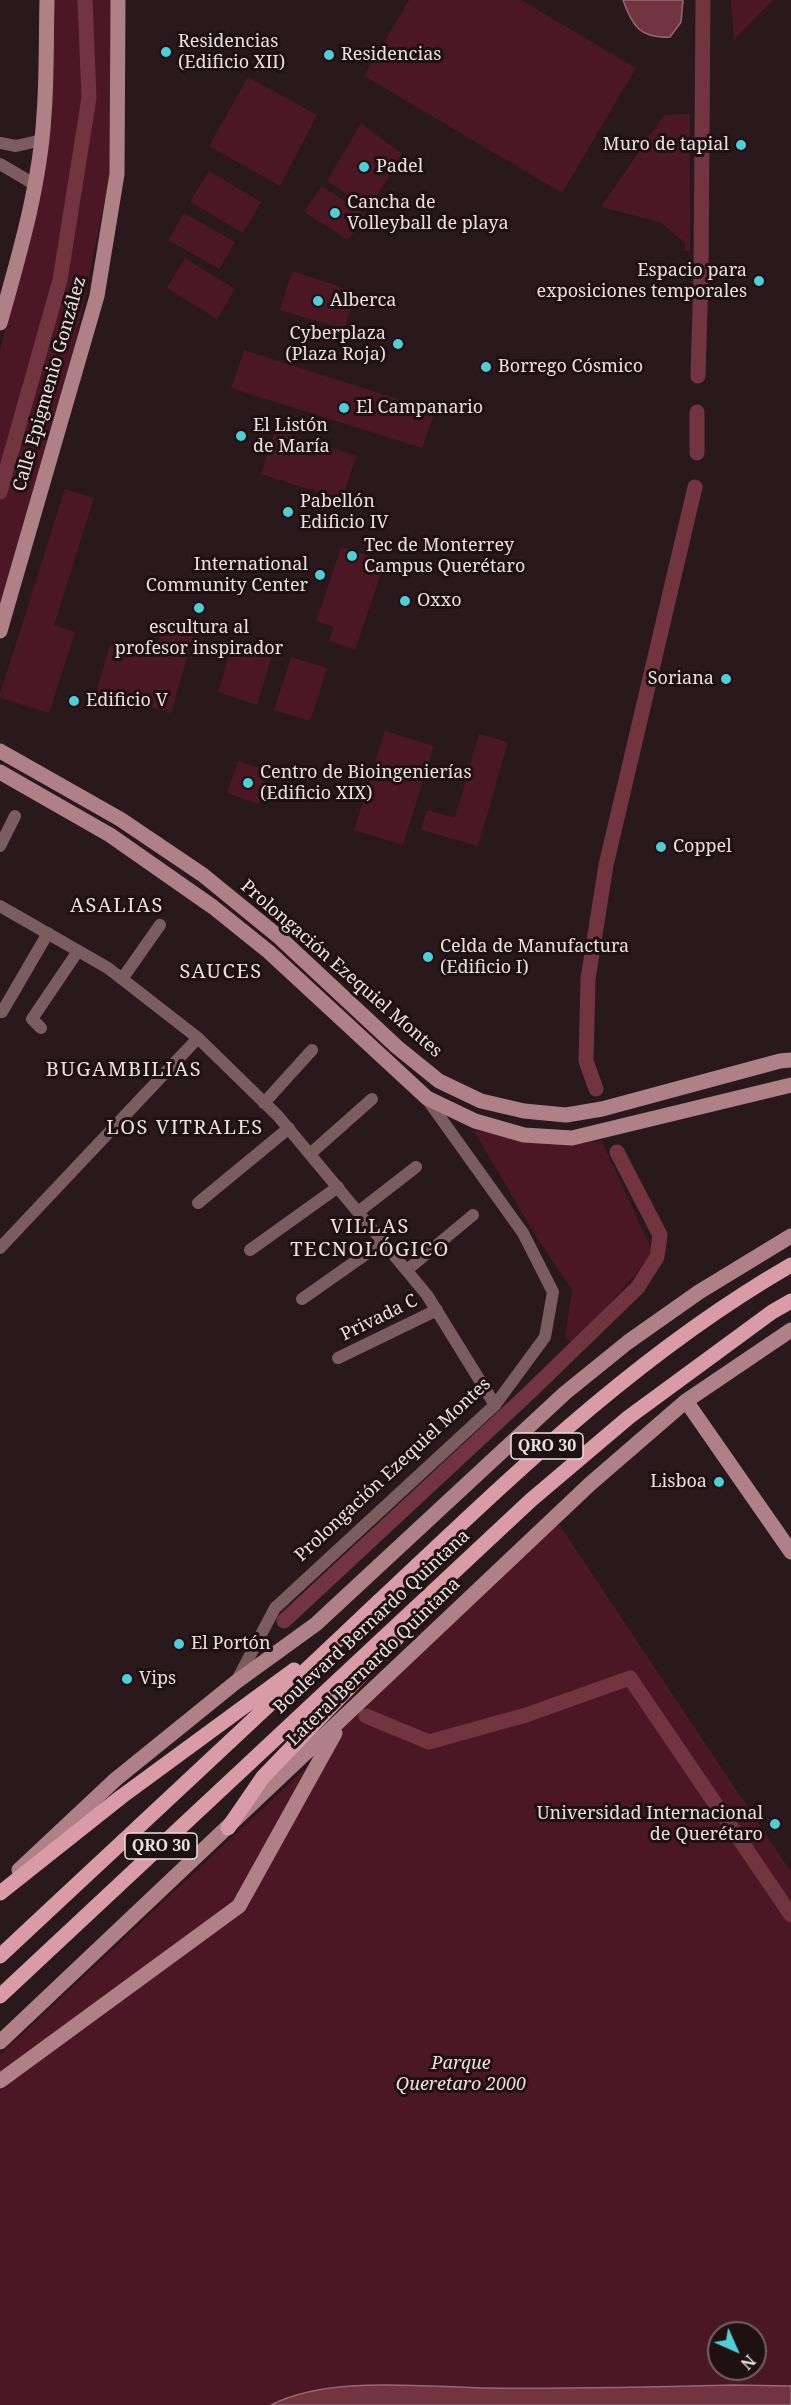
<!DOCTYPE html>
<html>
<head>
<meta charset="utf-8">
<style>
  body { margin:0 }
  #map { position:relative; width:791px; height:2405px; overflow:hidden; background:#29191c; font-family:"Noto Serif",serif }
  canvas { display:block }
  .north { position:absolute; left:707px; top:2321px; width:60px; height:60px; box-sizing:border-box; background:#1f1012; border:2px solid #716365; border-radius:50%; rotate:135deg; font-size:16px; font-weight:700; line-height:24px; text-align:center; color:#ebe0e1 }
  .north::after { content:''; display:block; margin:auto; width:21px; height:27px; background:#52ccd6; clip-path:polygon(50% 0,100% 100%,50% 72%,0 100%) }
</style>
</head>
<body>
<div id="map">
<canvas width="791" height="2405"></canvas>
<div class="north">N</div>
</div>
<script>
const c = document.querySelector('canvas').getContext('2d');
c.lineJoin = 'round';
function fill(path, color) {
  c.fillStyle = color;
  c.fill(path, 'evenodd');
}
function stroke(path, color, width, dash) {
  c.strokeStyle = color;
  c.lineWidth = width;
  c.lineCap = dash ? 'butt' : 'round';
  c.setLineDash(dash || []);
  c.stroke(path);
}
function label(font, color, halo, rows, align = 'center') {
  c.font = font + ' "Noto Serif",serif';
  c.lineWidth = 6;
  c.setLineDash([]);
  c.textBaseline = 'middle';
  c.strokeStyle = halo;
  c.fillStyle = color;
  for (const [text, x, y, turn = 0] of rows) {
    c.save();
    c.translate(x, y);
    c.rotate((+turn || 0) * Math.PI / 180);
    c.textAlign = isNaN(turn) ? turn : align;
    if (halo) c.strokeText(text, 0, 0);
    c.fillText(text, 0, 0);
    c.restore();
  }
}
const green = new Path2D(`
  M54,0H111V171L74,349L0,603V351L46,165Z
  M409,0H521L636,68L562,193L364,76Z
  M731,0H773L734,40Z
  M248,77L317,115L280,186L209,146Z
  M690,114V251H685V243L660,222L601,207L664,115Z
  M361,123L402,154L369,209L327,181Z
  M209,171L261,202L243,233L190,202Z
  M322,186L365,215L348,240L304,212Z
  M184,213L235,242L219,269L168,240Z
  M185,258L235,289L217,319L167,288Z
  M292,271L356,292L344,329L280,310Z
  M244,350L435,411L422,448L231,388Z
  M275,430L356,456L342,500L261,474Z
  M65,489L94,498L54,625L75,632L49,713L0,698V694Z
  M341,547L385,561L355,650L329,641L334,627L316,621Z
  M166,618L196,627L171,713L96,692L110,645L154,657Z
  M234,640L273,652L257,705L218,692Z
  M291,657L327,668L310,721L274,710Z
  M385,731L434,746L403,845L354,830Z
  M479,734L508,742L478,846L421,830L427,810L455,818Z
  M238,761L270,772L259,804L227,793Z
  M474,1131L602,1142L654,1254L572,1344L565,1337L572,1290L537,1238Z
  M555,1518L791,1872V2405H0V2055L324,1751L342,1720ZM719,2333H755V2369H719Z`);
const water = new Path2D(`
  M623,0H683L681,22L670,37C641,39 632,26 623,0Z
  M734,2385L791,2386V2405H271C329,2375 422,2387 487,2388C569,2389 652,2387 734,2385Z`);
const canal = new Path2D(`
  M698,376L701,274L703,0
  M697,453V412
  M0,492L60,280L89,98L85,0
  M596,1089L586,1061L588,979L606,865L695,487
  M284,1621L530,1392L638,1287L657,1257L660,1235L617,1152
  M366,1716L429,1742L526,1715L630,1678L791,1915`);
const street = new Path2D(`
  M0,143L16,146L42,140
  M0,164L34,184
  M0,846L15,816
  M0,906L108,968L198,1038L278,1116L427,1295L495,1405
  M122,979L160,925
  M2,1012L48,933
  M41,1028L32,1019L78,951
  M264,1103L312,1050
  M310,1154L372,1099
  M198,1203L289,1128
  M358,1212L416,1167
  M0,1248L198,1038
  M250,1250L338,1187
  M407,1270L473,1215
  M302,1299L383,1242
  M338,1358L437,1310
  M237,1680L275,1608L495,1405L545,1337L553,1292L523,1233L427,1099`);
const secondary = new Path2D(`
  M0,323C19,256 40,185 44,115C47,77 46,38 47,0
  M0,631L97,296L117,174L118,0
  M0,751L120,819L203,875L279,937L397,1047L439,1081L481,1101L524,1111L566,1115L602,1109L780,1061L791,1060
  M0,772L110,835L213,907L269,952L427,1098L475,1121L524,1135L572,1138L791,1085
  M686,1401L791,1552
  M19,1870L116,1779L236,1682L316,1624L565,1393L628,1342L699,1292L791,1236
  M0,2042L590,1484L686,1401L791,1330
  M0,2081L239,1906L335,1733`);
const primary = new Path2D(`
  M228,1828L263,1777L397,1638
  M0,1893L121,1797L294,1670
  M0,1956C126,1838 253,1721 378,1602C508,1480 636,1354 791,1265
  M0,1996L531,1500L629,1417L772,1312L791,1301`);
const markers = [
  [166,52,6,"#52ccd6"],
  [329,55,6,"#52ccd6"],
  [741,145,6,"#52ccd6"],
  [364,167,6,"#52ccd6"],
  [335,213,6,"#52ccd6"],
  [759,281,6,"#52ccd6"],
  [318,301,6,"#52ccd6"],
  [398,344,6,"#52ccd6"],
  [486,367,6,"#52ccd6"],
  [344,408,6,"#52ccd6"],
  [241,436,6,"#52ccd6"],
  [288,512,6,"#52ccd6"],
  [352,556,6,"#52ccd6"],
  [320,575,6,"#52ccd6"],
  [405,601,6,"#52ccd6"],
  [199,608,6,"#52ccd6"],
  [726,679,6,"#52ccd6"],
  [74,701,6,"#52ccd6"],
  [248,783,6,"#52ccd6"],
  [661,847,6,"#52ccd6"],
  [428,957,6,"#52ccd6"],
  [719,1482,6,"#52ccd6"],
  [179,1644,6,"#52ccd6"],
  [127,1679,6,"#52ccd6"],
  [775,1824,6,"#52ccd6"]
];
const shields = [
  [547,1446,72],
  [161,1846,72]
];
const shieldNames = [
  ["QRO 30",547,1446],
  ["QRO 30",161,1846]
];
const poiNames = [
  ["Residencias",178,42],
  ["(Edificio XII)",178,63],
  ["Residencias",341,55],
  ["Muro de tapial",729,145,"right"],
  ["Padel",376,167],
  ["Cancha de",347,203],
  ["Volleyball de playa",347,224],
  ["Espacio para",747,271,"right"],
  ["exposiciones temporales",747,292,"right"],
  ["Alberca",330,301],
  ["Cyberplaza",386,334,"right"],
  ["(Plaza Roja)",386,355,"right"],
  ["Borrego Cósmico",498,367],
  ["El Campanario",356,408],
  ["El Listón",253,426],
  ["de María",253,447],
  ["Pabellón",300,502],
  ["Edificio IV",300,523],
  ["Tec de Monterrey",364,546],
  ["Campus Querétaro",364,567],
  ["International",308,565,"right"],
  ["Community Center",308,586,"right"],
  ["Oxxo",417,601],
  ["escultura al",199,628,"center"],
  ["profesor inspirador",199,649,"center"],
  ["Soriana",714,679,"right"],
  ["Edificio V",86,701],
  ["Centro de Bioingenierías",260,773],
  ["(Edificio XIX)",260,794],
  ["Coppel",673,847],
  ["Celda de Manufactura",440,947],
  ["(Edificio I)",440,968],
  ["Lisboa",707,1482,"right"],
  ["El Portón",191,1644],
  ["Vips",139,1679],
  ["Universidad Internacional",763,1814,"right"],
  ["de Querétaro",763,1835,"right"]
];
const streetNames = [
  ["Calle Epigmenio González",50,384,-74],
  ["Prolongación Ezequiel Montes",341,969,41],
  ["Privada C",379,1318,-26],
  ["Prolongación Ezequiel Montes",393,1470,-43],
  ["Boulevard Bernardo Quintana",372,1622,-43],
  ["Lateral Bernardo Quintana",374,1662,-44]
];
const parkNames = [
  ["Parque",461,2064],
  ["Queretaro 2000",461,2085]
];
const neighbourhoodNames = [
  ["ASALIAS",117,906],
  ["SAUCES",221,972],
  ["BUGAMBILIAS",124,1070],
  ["LOS VITRALES",185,1128],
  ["VILLAS",370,1227],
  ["TECNOLÓGICO",370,1250]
];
fill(green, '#4b1724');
fill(water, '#723441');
stroke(water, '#966871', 1.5);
stroke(canal, '#723441', 15);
stroke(street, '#7b5d61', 12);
stroke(secondary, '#b08088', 15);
stroke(primary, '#d99ba5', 15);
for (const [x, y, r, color] of markers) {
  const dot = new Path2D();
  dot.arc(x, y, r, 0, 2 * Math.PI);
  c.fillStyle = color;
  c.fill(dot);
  stroke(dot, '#1f1012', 2);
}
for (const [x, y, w] of shields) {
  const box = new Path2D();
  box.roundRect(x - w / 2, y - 13, w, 26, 4.5);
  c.fillStyle = '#1f1012';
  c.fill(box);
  stroke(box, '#ebe0e1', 1.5);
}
label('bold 16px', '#ebe0e1', null, shieldNames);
label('18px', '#ebe0e1', '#1f1012', poiNames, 'left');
label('18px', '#ebe0e1', '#1f1012', streetNames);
label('italic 18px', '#f1dcdf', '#1f1012', parkNames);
c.letterSpacing = '1.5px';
label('20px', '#ebe0e1', '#1f1012', neighbourhoodNames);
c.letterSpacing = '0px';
</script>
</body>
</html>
